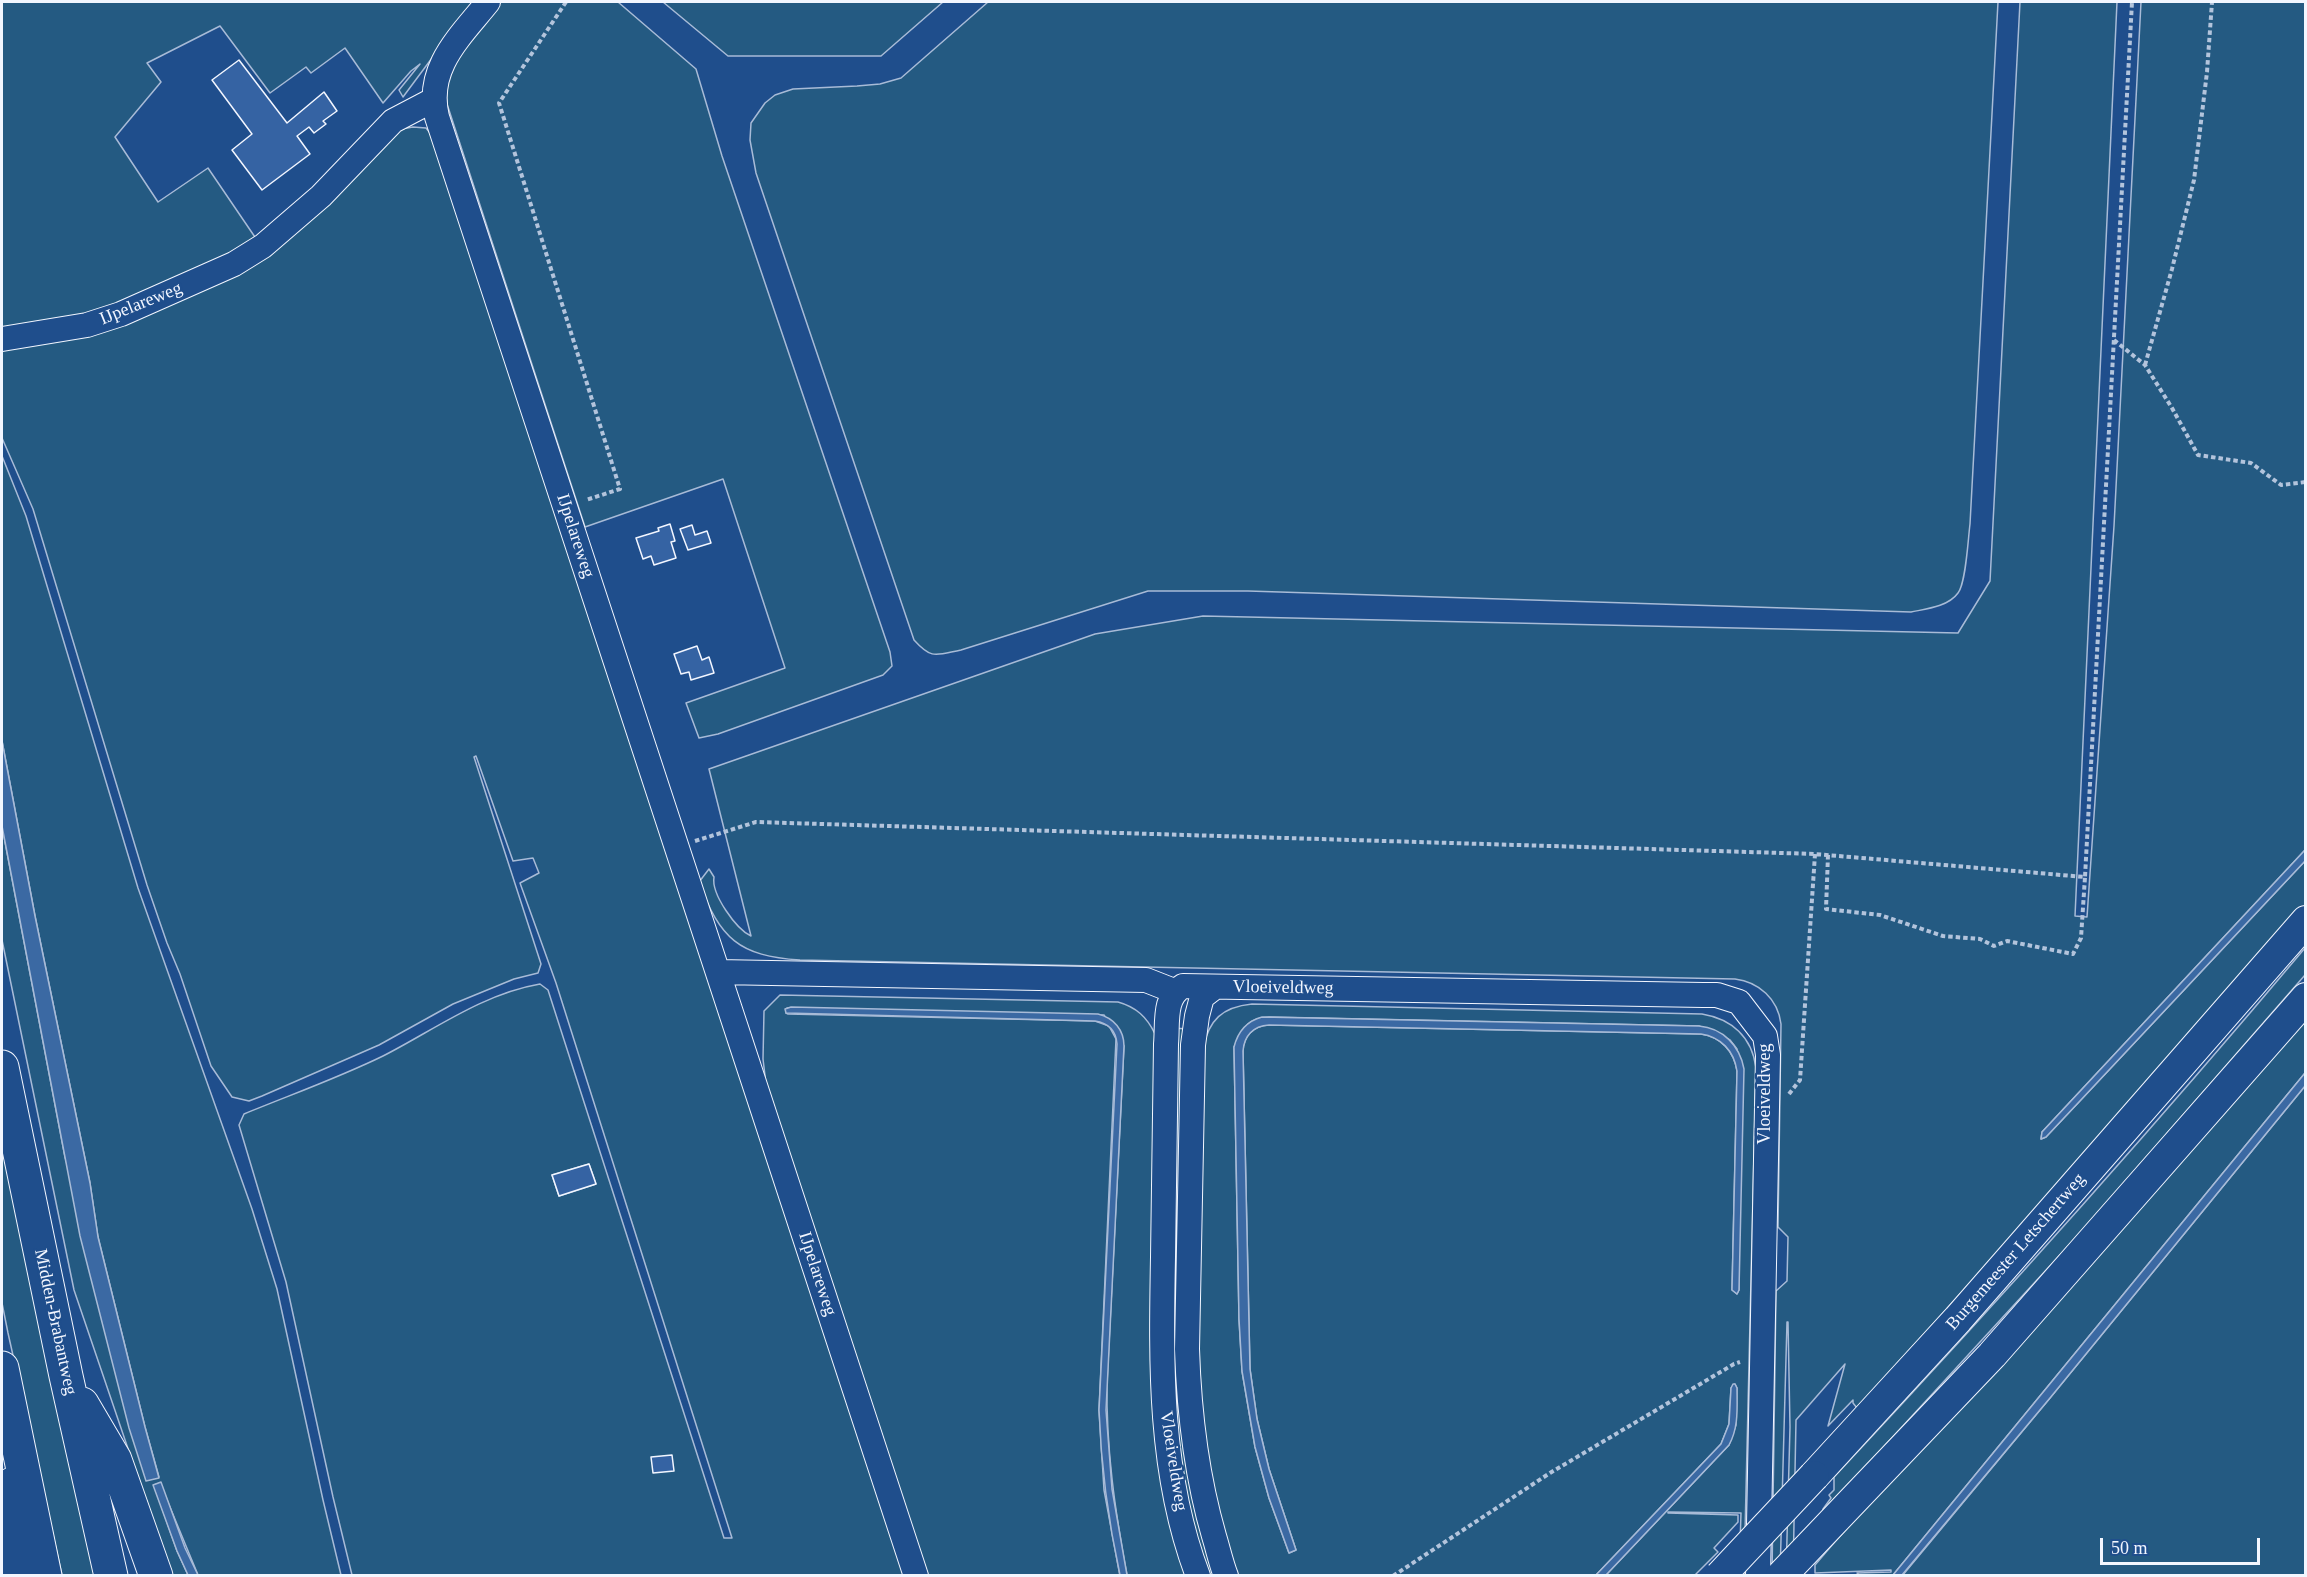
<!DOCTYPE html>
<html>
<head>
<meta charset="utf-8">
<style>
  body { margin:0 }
  #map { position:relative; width:2307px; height:1577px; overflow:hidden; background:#1f4e8c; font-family:"Times New Roman",serif }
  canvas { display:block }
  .frame { position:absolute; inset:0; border:3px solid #f2f6ff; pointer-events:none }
  .scale { position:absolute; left:2100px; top:1538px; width:160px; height:27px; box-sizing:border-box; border:3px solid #f2f6ff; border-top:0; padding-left:8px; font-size:18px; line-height:21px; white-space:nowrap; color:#f2f6ff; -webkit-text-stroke:4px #1f4e8c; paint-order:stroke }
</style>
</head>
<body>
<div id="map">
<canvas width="2307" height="1577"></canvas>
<div class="frame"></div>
<div class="scale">50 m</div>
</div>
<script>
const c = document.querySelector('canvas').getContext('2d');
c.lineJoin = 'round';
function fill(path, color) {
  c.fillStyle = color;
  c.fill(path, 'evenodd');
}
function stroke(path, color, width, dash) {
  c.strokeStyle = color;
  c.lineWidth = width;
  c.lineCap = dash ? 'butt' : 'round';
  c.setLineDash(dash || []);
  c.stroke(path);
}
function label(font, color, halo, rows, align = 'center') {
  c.font = font + ' "Times New Roman",serif';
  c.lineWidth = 4.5;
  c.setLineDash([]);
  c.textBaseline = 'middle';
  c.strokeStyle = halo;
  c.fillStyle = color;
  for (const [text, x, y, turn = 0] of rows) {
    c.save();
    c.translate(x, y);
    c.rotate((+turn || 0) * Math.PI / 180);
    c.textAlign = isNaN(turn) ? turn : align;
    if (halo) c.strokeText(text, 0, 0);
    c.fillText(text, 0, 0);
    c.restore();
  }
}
const green = new Path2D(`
  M2,2H477L434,59L432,58L403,97L399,90L420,64L411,71L383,103L345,48L311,73L306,67L270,93L220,26L147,63L161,82L115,137L158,202L208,168L259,243L124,306L2,331Z
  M501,2H618L696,69L722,156L890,652L892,666L883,675L718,734L699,738L686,703L785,668L723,479L585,527L447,104C441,64 478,30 501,2Z
  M663,2H943L881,56H728Z
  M988,2H1998L1970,524C1968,539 1966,583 1958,593C1948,607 1925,609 1911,612L1248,591H1148L961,650C936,655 932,660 914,640L756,173L750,140L751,123L765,103L775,95L793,89L857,86L880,84L901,78Z
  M2020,2H2117L2075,916L2087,917L2114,526L2141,2H2305V850L2042,1132L2041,1139L2046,1137L2078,1103L2305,861V912L1857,1408L1853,1403V1400L1828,1426L1845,1364L1796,1420L1793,1575H1786L1790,1427L1788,1322H1787L1780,1575H1772L1776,1291L1787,1281L1788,1237L1778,1227L1781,1024C1778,999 1759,982 1735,979L800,960C739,956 720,939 699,882L709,869L714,877C711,894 736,929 751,936L709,769L1095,634L1203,616L1958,633L1990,581Z
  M413,127L426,128L430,133L906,1575H352L333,1497L286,1282L239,1125L244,1114C290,1095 338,1078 383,1056C434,1030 482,994 540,984L548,990L724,1538H732L556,983L520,883L539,873L533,858L513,861L476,756L474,757L541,964L538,973L514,979L453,1004L379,1045L262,1096L249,1101L232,1097L211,1066L180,974L167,943L147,885L33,509L2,438V347L185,293L401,129ZM589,1164L596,1184L559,1196L552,1175Z
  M2,456L26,516L138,888L252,1209L277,1289L323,1500L341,1575H198L160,1483L154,1485L177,1551L188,1575H171L74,1290L2,940V826L65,1157L159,1477L145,1427L98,1237L90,1183L35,916L2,741Z
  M2305,948V975L2081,1232L1823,1513V1509L1831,1498L1829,1495L1834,1490V1477C1995,1305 2153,1129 2305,948Z
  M780,995L1118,1002C1136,1007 1147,1017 1155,1034L1151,1345L1188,1575H1127C1115,1511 1106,1449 1107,1383L1124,1046L1104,1015L787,1008L786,1013L788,1014L1095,1021L1109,1026L1116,1039L1099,1410L1104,1490L1120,1576L927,1575L766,1084L763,1059L764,1011Z
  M1252,1004L1702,1014C1732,1019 1752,1037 1756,1068L1744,1575H1739L1741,1513L1668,1512V1513L1738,1515V1522L1714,1548L1718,1552L1695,1575H1606L1729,1445L1736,1425L1737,1388L1735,1384L1731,1388L1729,1424L1721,1444L1596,1575L1236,1576L1218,1520L1198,1403L1203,1048C1209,1020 1222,1007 1252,1004ZM1269,1017L1699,1026L1730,1040L1737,1049L1739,1290L1737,1294L1732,1290L1737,1071C1734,1051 1721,1037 1701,1034L1268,1025C1253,1026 1244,1036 1243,1051L1250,1369L1257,1419L1269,1469L1296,1550L1289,1553L1269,1498L1255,1447L1242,1371L1239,1319L1234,1047C1243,1029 1246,1018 1269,1017Z
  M2305,1011V1073L1893,1575H1859L1857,1573L1891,1572V1570L1815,1573V1565L1833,1544Z
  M1173,1028L1188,1029L1182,1344L1221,1575H1204L1172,1441Z
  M2305,1086V1575L1902,1576L2050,1398Z
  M2,1137L97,1575H62L8,1333L2,1303Z`);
const water = new Path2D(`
  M2,741L35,916L90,1183L98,1237L145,1427L159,1478L146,1481L129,1428L80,1236L2,826Z
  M2305,850V861L2078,1103L2046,1137L2041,1139L2042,1132Z
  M791,1007L1098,1014C1114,1018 1124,1030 1124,1046L1106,1410L1112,1489L1127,1575H1120C1108,1520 1101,1466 1099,1410L1117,1044C1116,1031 1108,1023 1095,1021L786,1013L785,1009Z
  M1262,1017L1699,1026C1723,1028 1740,1046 1744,1069L1739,1290L1737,1294L1732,1290L1737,1071C1734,1051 1721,1037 1701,1034L1269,1025C1253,1026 1244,1036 1243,1051L1250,1369L1257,1419L1269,1469L1296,1550L1289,1553L1269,1498L1255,1447L1242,1371L1239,1319L1234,1047C1238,1031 1247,1021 1262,1017Z
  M2305,1073V1086L2050,1398L1902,1575H1893Z
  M1733,1384H1735L1737,1388C1737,1407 1739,1427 1729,1445L1606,1575H1596L1721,1444L1729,1424L1731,1388Z
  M161,1482L185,1548L198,1575H188L177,1551L153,1485Z`);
const building = new Path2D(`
  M239,60L287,123L324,92L337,111L323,121L326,124L314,133L309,127L297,136L310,154L262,190L232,150L252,134L212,80Z
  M670,524L675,541L671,542L676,558L654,565L651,556L643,559L636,538L659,531L658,528Z
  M692,525L695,535L707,531L711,543L688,550L680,529Z
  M697,646L702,660L709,657L714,673L691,680L689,672L681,674L674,654Z
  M589,1164L596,1184L559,1196L552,1175Z
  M672,1455L674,1471L653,1473L651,1457Z`);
const path = new Path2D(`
  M566,2L499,103L620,489L586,500
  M2114,340L2145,365L2172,408L2198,455L2251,463L2281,485L2306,482
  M2145,365L2172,269L2194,180L2207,72L2212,2
  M695,841L756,822L1815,854L2085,877L2132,2
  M1828,855L1826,909L1880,915L1943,936L1980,939L1994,946L2007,941L2073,954L2081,938L2085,877
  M1789,1094L1800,1080L1815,854
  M1393,1576L1550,1473L1734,1364L1740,1362`);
const minor = new Path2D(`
  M488,2C460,37 425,68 437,117L916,1576
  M2,339L87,325L121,314L234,264L263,246L321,196L393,121L433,100
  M718,972L1146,980L1174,991
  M1215,987L1202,997L1197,1016L1193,1045L1187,1349C1189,1412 1196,1474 1214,1536C1218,1549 1221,1563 1226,1576
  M1198,1576C1159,1474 1161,1364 1163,1257C1164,1186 1165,1115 1166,1044C1168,1023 1163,997 1183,986L1703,995H1717L1739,1002L1765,1036L1768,1055L1758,1576`);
const major = new Path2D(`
  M1814,1476L1958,1319L2306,921
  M1781,1576L1992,1355L2306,998`);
const highway = new Path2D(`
  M2,1067L66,1376L111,1576
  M2,1368L45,1576
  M82,1404L115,1460L156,1576
  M12,1484L13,1576`);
const majorBridge = new Path2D(`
  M1720,1576L1814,1476`);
const streetNames = [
  ["IJpelareweg",141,304,-22],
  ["IJpelareweg",575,536,72],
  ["Vloeiveldweg",1283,988,1],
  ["Vloeiveldweg",1765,1094,-90],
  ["Burgemeester Letschertweg",2016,1252,-49],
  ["IJpelareweg",817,1274,72],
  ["Midden-Brabantweg",55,1322,78],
  ["Vloeiveldweg",1173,1461,81]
];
fill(green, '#245a82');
stroke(green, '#a8bbd7', 1.5);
fill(water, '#3b69a3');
stroke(water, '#a8bbd7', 1.5);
fill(building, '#3563a3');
stroke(building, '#f2f6ff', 1.5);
stroke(minor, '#f2f6ff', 26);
stroke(major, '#f2f6ff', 32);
stroke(highway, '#f2f6ff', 35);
stroke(path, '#b3c4dc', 4, [4.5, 3]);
stroke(minor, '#1f4e8c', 24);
stroke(major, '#1f4e8c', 30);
stroke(highway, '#1f4e8c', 33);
stroke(majorBridge, '#f2f6ff', 32, []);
stroke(majorBridge, '#1f4e8c', 30);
label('18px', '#f2f6ff', '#1f4e8c', streetNames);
</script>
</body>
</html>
